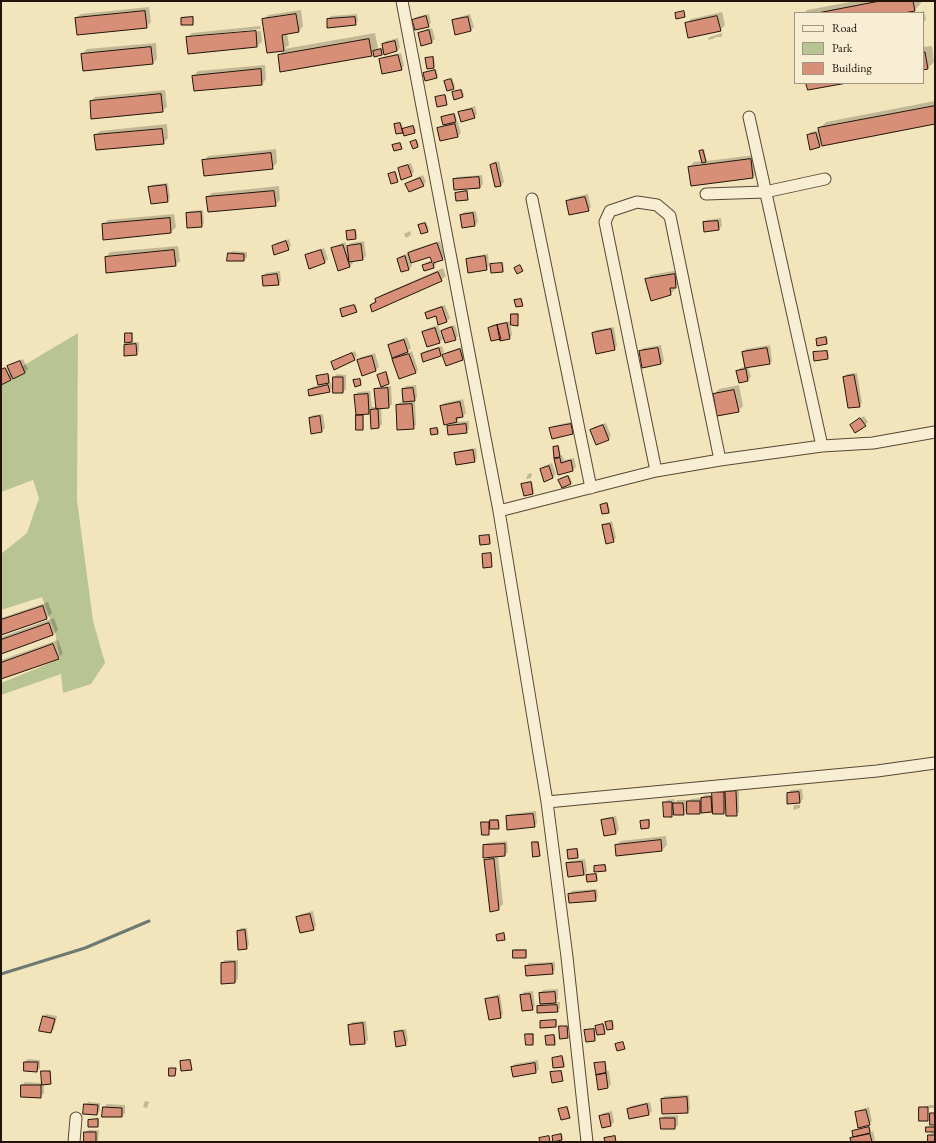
<!DOCTYPE html>
<html>
<head>
<meta charset="utf-8">
<style>
  body { margin:0 }
  #map { position:relative; width:936px; height:1143px; overflow:hidden; background:#f3e5bb; font-family:"EB Garamond",serif }
  canvas { display:block }
  .frame { position:absolute; inset:0; border:2px solid #23120a; pointer-events:none }
  .legend { position:absolute; left:794px; top:12px; width:130px; height:72px; box-sizing:border-box; background:#f7eed3; border:1px solid #a29683; margin:0; padding:5px 7px; list-style:none; font-size:12px; color:#23120a }
  .legend li { display:flex; align-items:center; gap:8px; height:20px }
  .legend b { width:20px; border:1px solid #a29683 }
</style>
</head>
<body>
<div id="map">
<canvas width="936" height="1143"></canvas>
<div class="frame"></div>
<ul class="legend">
<li><b style="height:5px;background:#f7eed3"></b>Road</li>
<li><b style="height:11px;background:#b8c593"></b>Park</li>
<li><b style="height:11px;background:#d88f78"></b>Building</li>
</ul>
</div>
<script>
const c = document.querySelector('canvas').getContext('2d');
c.lineJoin = 'round';
function fill(path, color) {
  c.fillStyle = color;
  c.fill(path, 'evenodd');
}
function stroke(path, color, width, dash) {
  c.strokeStyle = color;
  c.lineWidth = width;
  c.lineCap = dash ? 'butt' : 'round';
  c.setLineDash(dash || []);
  c.stroke(path);
}
const green = new Path2D(`
  M78,333L77,500L93,621L105,663L91,684L63,693L61,674L1,695V683L60,659L55,632L42,597L1,610V554L27,533L39,498L33,480L1,492V379Z`);
const shadow = new Path2D(`
  M856,1H921V3L915,10L899,13H804L807,10Z
  M149,7L151,22L146,27L76,18L81,14Z
  M301,10L303,26L299,31L287,33L289,45L284,49L375,33L378,49L384,48L383,44L386,41L398,38L400,48L397,51L385,53V52L382,55L374,52L371,55L279,56L284,50L268,52L263,20L268,15Z
  M924,11L926,20L923,22V13H918Z
  M722,12L725,25L720,30L686,24L691,19Z
  M357,14L358,21L355,24L328,19L331,16Z
  M429,14L431,23L428,26L413,20L416,17Z
  M470,14L474,27L471,30L453,21L456,18Z
  M193,16L194,22L192,24L182,18L183,17Z
  M260,26L261,29L191,36V38L261,31L262,42L257,46L189,53L187,38L192,33Z
  M432,28L435,39L432,42L419,34L422,31Z
  M722,33V37H717L709,40L708,38L710,37Z
  M156,43L157,59L153,63L82,54L87,49Z
  M932,46L934,62L928,68L923,69V47Z
  M401,53L404,66L401,69L380,60L383,57Z
  M434,56L435,65L434,67L426,58Z
  M265,65L266,79L262,84L193,76L198,71Z
  M436,69L438,76L436,77L424,73Z
  M452,78L455,86L454,88L446,81Z
  M462,89L464,95L463,96L453,92Z
  M165,90L167,107L162,111L91,101L95,97Z
  M446,95L447,103L446,104L436,98Z
  M935,101V123L821,145L819,146L808,135L811,132L820,130L819,129L826,122Z
  M475,106L477,114L474,117L460,113L463,110Z
  M455,113L457,120L454,123L458,122L461,133L458,136L438,128L444,125L442,117L443,116Z
  M401,122L403,128L414,125L416,131L414,132L404,131L397,133L395,124Z
  M167,124L168,138L163,143L95,135L100,131Z
  M417,140L419,145L414,148L413,141Z
  M401,142L402,147L401,148L394,145Z
  M276,149L277,163L272,168L204,161L208,156Z
  M704,149L707,161L755,155L758,172L753,177L689,167L694,162L702,161L700,151Z
  M499,161L504,182L501,185L491,165L494,162Z
  M411,163L414,172L411,175L399,169L402,166Z
  M396,171L398,180L397,181L390,174Z
  M423,175L426,182L423,185L407,184L410,181Z
  M482,175L483,184L480,187L454,180L457,177Z
  M168,183L170,198L167,201L149,188L152,185Z
  M279,186L280,200L275,205L207,197L212,193Z
  M467,190L468,198L467,199L456,193Z
  M588,194L591,207L588,210L567,201L570,198Z
  M203,210L204,223L201,226L187,214L190,211Z
  M476,211L478,222L475,225L461,215L464,212Z
  M174,214L176,227L171,232L103,225L108,220Z
  M721,218L722,226L719,229L704,223L707,220Z
  M426,222L429,229L427,231L419,225Z
  M356,229L357,236L355,238L347,232Z
  M410,231L411,235L406,238L404,234Z
  M289,239L291,246L288,249L273,246L276,243Z
  M364,241L366,256L363,259L352,260L353,263L350,266L332,249L335,246L345,242L347,247L351,243Z
  M440,241L445,256L442,259L436,261V264L433,267L424,265L427,262L433,260L431,256L411,262L412,266L409,269L401,271L398,259L401,256L409,253L412,250Z
  M178,246L180,261L175,265L106,257L110,252Z
  M324,248L328,259L325,262L306,256L309,253Z
  M232,251L247,252V257L244,260L229,254Z
  M488,254L489,266L486,269L467,260L470,257Z
  M503,262L504,270L503,271L491,265Z
  M443,268L446,276L441,280L371,305L381,295Z
  M679,270L681,282L675,287V289L670,294L646,280L651,275Z
  M280,271L281,281L278,284L263,276L266,273Z
  M522,298L523,304L522,305L515,301Z
  M356,304L357,310L356,311L342,309Z
  M445,305L450,318L447,321L436,315L426,313L429,310Z
  M514,313H519L517,325L512,314Z
  M510,321L512,335L509,338L489,328L492,325Z
  M438,325L442,337L444,336L442,331L445,328L455,325L458,336L455,339L444,338L440,342L428,346L423,332L426,329Z
  M614,327L617,346L614,349L593,333L596,330Z
  M133,332V340L130,342H139V351L136,354L125,346L129,341L126,334Z
  M407,337L411,348L405,354L412,351L418,370L415,373L393,360L399,354L389,345L392,342Z
  M827,337L828,342L826,343L817,339Z
  M661,345L664,361L661,364L640,351L643,348Z
  M770,345L772,361L769,364L748,367L751,377L748,380L737,371L740,368L745,367L743,352L746,349Z
  M442,346L444,352L441,355L422,354L425,351Z
  M462,347L466,356L463,359L444,355L447,352Z
  M828,350L829,357L827,358L814,353Z
  M355,351L357,356L354,359L332,363L335,360Z
  M375,353L379,367L376,370L358,360L361,357Z
  M23,359L28,369L25,372L13,377L10,380L1,383V369L9,367L11,364Z
  M387,372L390,382L381,385L378,375Z
  M857,373L862,403L859,406L844,377L847,374Z
  M329,374L330,383L331,382L332,388L329,391L309,390L312,387L319,385L318,377L319,375Z
  M337,374L346,375V389L343,392L334,377Z
  M416,385L417,397L413,402H415L416,425L413,428L397,405L400,402H404L403,389L406,386Z
  M739,385L743,406L738,411L714,394L719,389Z
  M391,386L392,404L389,407L381,408L382,424L379,427L371,413H363L364,428L362,429L357,416L359,414L355,395L358,392L370,391L372,407H377L375,390L378,387Z
  M463,399L466,413L463,416L459,417L460,418L455,422L469,421V429L466,432L448,426L452,422L441,406L444,403Z
  M323,414L325,428L322,431L310,418L313,415Z
  M864,416L868,422L865,425L854,422Z
  M574,421L576,430L573,433L552,438L550,429L553,426Z
  M606,423L611,436L608,439L591,430L594,427Z
  M438,427L439,432L438,433L431,429Z
  M559,445L561,456L562,455L564,460L574,458L576,467L573,470L559,474L555,459L558,456L554,447Z
  M476,448L477,458L474,461L456,454L459,451Z
  M552,463L556,474L553,477L541,469L544,466Z
  M532,473L531,478L526,479L528,474Z
  M569,475L572,482L570,483L559,480Z
  M532,481L534,492L525,495L523,484Z
  M608,503L610,511L609,512L601,505Z
  M612,521L616,538L613,541L603,526L606,523Z
  M490,534L491,542L490,543L480,536Z
  M485,553H491L492,565L491,566L483,555Z
  M48,602L52,613L47,618L1,634V618Z
  M54,618L58,630L53,635L1,653V637Z
  M58,640L63,653L58,658L1,678V660Z
  M716,789H726V792L729,789H739V812L736,815L727,810L724,813L714,808L711,811L702,810L700,813L688,810L683,814H673L672,816L664,803L667,800L674,799L675,803L677,800H686V803L691,799L701,798L705,795H713V792Z
  M802,789L803,799L800,802L788,793L791,790Z
  M794,805H800V808L793,810Z
  M536,811L537,823L534,826L507,817L510,814Z
  M616,816L619,830L616,833L602,821L605,818Z
  M492,819H499L500,826L490,828L489,834L482,823L491,821Z
  M650,819V826L642,828L641,821Z
  M666,836L667,845L662,850L616,845L621,841Z
  M507,841L508,852L505,855L498,856L503,904L498,909L485,861L490,856L484,846L487,843Z
  M534,841H539L540,854L539,855L533,843Z
  M578,848L579,856L578,857L569,858L568,850L569,849Z
  M585,859L587,872L584,875L567,864L570,861Z
  M606,864V869L605,870L595,866Z
  M597,873L598,879L596,880L587,876Z
  M597,889L598,897L595,900L569,894L572,891Z
  M313,911L316,926L313,929L298,917L301,914Z
  M241,928H247L249,945L246,948L238,931Z
  M516,949H527V956L526,957L514,950Z
  M225,960H238V979L235,982L222,963Z
  M555,962V970L552,973L526,966L529,963Z
  M558,989V999L555,1002H560V1008L557,1011L538,1006L541,1003L540,993L543,990Z
  M533,991L535,1006L532,1009L521,995L524,992Z
  M500,994L503,1014L500,1017L486,1000L489,997Z
  M46,1014L57,1016L54,1029L51,1032L43,1017Z
  M542,1020H557V1025L556,1026L541,1021Z
  M613,1020L614,1026L608,1029L606,1023Z
  M366,1021L368,1040L365,1043L349,1025L352,1022Z
  M604,1024L606,1032L604,1033L596,1026Z
  M568,1025V1036L567,1037L560,1027Z
  M595,1028L596,1039L595,1040L585,1030Z
  M406,1029L408,1041L405,1044L395,1033L398,1030Z
  M528,1033H534V1043L533,1044H527L526,1034Z
  M548,1035H555L556,1042L554,1044L546,1036Z
  M563,1056L565,1065L564,1066L553,1058Z
  M28,1059L40,1060V1068L37,1071L25,1062Z
  M191,1059L192,1068L191,1069L181,1061Z
  M538,1060L539,1069L536,1072L514,1075L512,1067L515,1064Z
  M606,1061L607,1071H609L611,1084L608,1087L595,1064Z
  M51,1070V1082L44,1084V1093L41,1096L22,1085L25,1082L43,1083L42,1072Z
  M562,1070L563,1079L562,1080L551,1073Z
  M689,1095L690,1109L687,1112L662,1099L665,1096Z
  M145,1101L149,1102L147,1108L143,1107Z
  M88,1102L100,1103V1111L97,1114L85,1105Z
  M650,1102L652,1111L649,1114L628,1109L631,1106Z
  M107,1104L125,1105V1113L122,1116L104,1107Z
  M930,1105H935V1108H928V1118L927,1120L920,1108Z
  M568,1106L570,1116L569,1117L559,1109Z
  M869,1107L872,1121L869,1124L856,1113L859,1110Z
  M612,1111L614,1122L611,1125L602,1127L600,1116L603,1113Z
  M678,1115V1125L675,1128H662L661,1119L664,1116Z
  M90,1119H99V1125L98,1126L89,1120Z
  M870,1126L871,1132L873,1131L875,1139L872,1142H852L851,1139L854,1136L853,1131L854,1130Z
  M929,1126H935V1142H929V1136L933,1131L927,1127Z
  M88,1130H99L98,1142H85V1133Z
  M562,1133L563,1138L562,1140L553,1136Z
  M616,1135V1142H606L605,1138L606,1137Z`);
const stream = new Path2D(`
  M1,974L85,948L149,921`);
const building = new Path2D(`
  M880,1H913L915,11L904,13H818Z
  M145,11L147,28L77,35L75,18Z
  M684,11L685,17L676,19L675,13Z
  M296,14L299,32L282,35L284,51L267,53L262,19Z
  M426,16L429,27L415,30L412,20Z
  M717,16L721,31L688,38L685,23Z
  M193,17V25H181V18Z
  M355,17L356,25L327,28V19Z
  M468,17L471,31L455,35L452,20Z
  M429,30L432,43L421,46L418,33Z
  M256,31L257,47L188,54L186,37Z
  M369,39L372,56L280,72L278,55Z
  M395,41L397,51L384,55L382,44Z
  M151,47L153,64L83,71L81,54Z
  M381,49L382,55L374,57L373,51Z
  M923,52H925L928,69L923,70Z
  M398,55L402,70L382,74L379,59Z
  M433,57L434,68L427,69L425,58Z
  M261,69L262,85L194,91L192,76Z
  M435,70L437,78L425,81L423,73Z
  M451,79L454,89L447,91L444,81Z
  M806,83H847L808,90Z
  M461,90L463,97L454,100L452,92Z
  M161,94L163,112L91,119L90,101Z
  M445,95L447,105L437,107L435,97Z
  M935,106V124L822,146L818,128Z
  M472,109L475,118L461,122L458,112Z
  M454,114L456,122L443,125L441,117Z
  M400,123L403,133L396,134L394,124Z
  M455,124L458,137L440,141L437,128Z
  M413,126L415,133L404,136L402,129Z
  M162,129L164,144L96,150L94,135Z
  M816,133L820,147L810,150L807,135Z
  M416,140L418,147L413,149L410,142Z
  M400,143L402,149L394,151L392,145Z
  M703,150L706,162L702,163L699,151Z
  M271,153L273,169L204,176L202,160Z
  M751,159L753,178L691,186L688,167Z
  M496,163L501,186L495,187L490,165Z
  M408,165L412,176L401,180L398,168Z
  M395,172L398,182L391,184L388,174Z
  M479,177L480,188L454,190L453,179Z
  M420,178L424,186L409,192L405,184Z
  M166,185L168,202L151,204L148,187Z
  M274,191L276,206L208,212L206,197Z
  M467,191L468,200L456,201L455,193Z
  M585,197L589,211L569,215L566,201Z
  M201,212L202,227L187,228L186,213Z
  M473,213L475,226L462,228L460,215Z
  M170,218L171,233L103,240L102,224Z
  M718,221L719,230L704,232L703,222Z
  M425,223L428,232L421,234L418,225Z
  M355,230L356,239L347,240L346,231Z
  M286,241L289,250L274,255L272,246Z
  M437,243L443,260L433,263L434,268L424,271L422,265L432,262L430,257L411,263L408,253Z
  M361,244L363,260L349,262L347,246Z
  M343,245L350,267L338,271L331,248Z
  M174,250L176,266L106,273L105,257Z
  M321,250L325,263L309,269L305,255Z
  M228,253L244,254V261H227Z
  M405,256L409,270L401,272L397,259Z
  M485,256L487,270L468,273L466,259Z
  M502,263L503,272L491,273L490,264Z
  M520,265L523,271L517,274L514,268Z
  M438,272L442,281L372,312L370,305L376,302L375,299Z
  M277,274L279,285L263,286L262,276Z
  M675,274L676,288H670L671,295L651,301L645,279Z
  M521,299L523,306L516,307L514,300Z
  M354,305L357,312L342,317L340,309Z
  M442,307L447,322L438,325L436,316L427,319L425,313Z
  M511,314H518V326L511,325Z
  M507,323L510,339L500,341L497,325Z
  M497,325L501,339L491,341L488,328Z
  M452,327L456,340L445,343L441,331Z
  M435,328L440,343L427,347L422,332Z
  M611,329L615,350L596,354L592,333Z
  M125,333H132V342L125,343Z
  M826,337L827,344L817,346L816,339Z
  M404,340L408,352L392,358L388,345Z
  M136,344L137,355L124,356V345Z
  M439,348L441,356L423,362L421,354Z
  M658,348L661,364L642,368L639,351Z
  M767,348L770,364L745,368L742,352Z
  M460,349L463,360L446,366L442,355Z
  M827,351L828,359L814,361L813,352Z
  M352,353L355,360L334,370L331,362Z
  M409,354L416,373L399,379L392,359Z
  M372,356L376,371L362,376L357,360Z
  M20,361L25,373L13,379L7,366Z
  M5,368L11,380L1,385V370Z
  M746,369L748,381L739,383L736,371Z
  M386,372L389,384L381,387L377,375Z
  M328,374L329,383L318,385L316,376Z
  M854,375L860,407L848,408L843,377Z
  M333,377H343V393H333Z
  M360,379L361,385L355,387L353,380Z
  M328,385L330,392L309,396L308,390Z
  M388,388L389,408L376,409L374,389Z
  M413,388L415,401L403,402L402,389Z
  M734,390L739,412L717,416L713,394Z
  M368,394L369,414L356,415L354,395Z
  M460,402L463,417L456,418L457,422L444,425L440,406Z
  M412,404L414,429L397,430L396,405Z
  M378,409L379,428L371,429L370,410Z
  M356,415H363V430H356Z
  M320,416L322,432L311,434L309,418Z
  M860,418L866,426L855,433L850,425Z
  M466,424L467,433L448,435L447,426Z
  M571,424L573,434L552,439L549,428Z
  M603,425L609,440L596,445L590,430Z
  M437,428L438,434L431,435L430,429Z
  M558,446L560,457L554,458L553,447Z
  M473,450L475,462L456,465L454,453Z
  M560,458L561,463L571,460L573,471L558,475L554,459Z
  M549,466L553,478L544,482L540,469Z
  M568,476L571,484L562,488L558,480Z
  M531,482L533,494L524,496L521,484Z
  M607,503L609,513L602,514L600,505Z
  M610,524L614,542L606,544L602,525Z
  M489,535L490,544L480,545L479,536Z
  M491,553L492,567L483,568L482,554Z
  M43,606L47,619L1,635V620Z
  M49,623L53,635L1,654V640Z
  M53,644L59,659L1,679V663Z
  M736,791L737,816H726L725,792Z
  M712,792H724V814H713Z
  M799,792L800,803L787,804V793Z
  M711,797L712,812L701,813V798Z
  M687,801H700V814H687Z
  M663,802H672V817H664Z
  M673,803H683L684,815H674Z
  M533,814L535,827L507,830L506,816Z
  M613,818L616,834L604,836L601,820Z
  M490,820H498L499,829H490Z
  M649,820V828L641,829L640,821Z
  M481,822H489V835H482Z
  M661,840L662,851L616,856L615,845Z
  M532,842H538L540,856L533,857Z
  M505,844V856L483,858V845Z
  M577,849L578,858L568,859L567,850Z
  M494,859L499,910L490,912L484,860Z
  M582,862L584,875L568,877L566,863Z
  M605,865L606,871L594,872V866Z
  M596,874L597,881L587,882L586,875Z
  M595,891L596,901L569,903L568,894Z
  M310,914L314,930L300,933L296,917Z
  M245,930L247,949L238,950L237,931Z
  M504,933L505,940L497,941L496,935Z
  M513,950H526V958H513Z
  M235,962V983L221,984V963Z
  M552,964L553,974L526,976L525,966Z
  M555,992L556,1003L540,1004L539,993Z
  M530,994L533,1010L522,1011L520,995Z
  M498,997L501,1018L489,1020L485,999Z
  M557,1005L558,1012L537,1013V1006Z
  M43,1016L55,1019L51,1033L39,1031Z
  M556,1020V1027L540,1028V1021Z
  M612,1021L613,1029L607,1030L605,1022Z
  M363,1023L365,1044L350,1045L348,1025Z
  M603,1024L605,1034L597,1035L595,1026Z
  M559,1026H567L568,1038L560,1039Z
  M594,1029L595,1041L586,1042L584,1030Z
  M403,1031L406,1045L396,1047L394,1032Z
  M525,1034H533V1045H526Z
  M554,1035L555,1045H546L545,1036Z
  M623,1042L625,1049L617,1051L615,1044Z
  M562,1056L564,1067L553,1068L552,1058Z
  M190,1060L192,1070L181,1071L180,1061Z
  M24,1062H38L37,1072L24,1071Z
  M605,1062L606,1073L596,1075L594,1063Z
  M535,1063L536,1073L513,1077L511,1067Z
  M169,1068H176L175,1076H169Z
  M41,1071H50L51,1084L42,1085Z
  M561,1071L563,1081L552,1083L550,1072Z
  M606,1073L608,1088L598,1090L596,1075Z
  M21,1085H41V1098L21,1097Z
  M687,1097L688,1113L662,1114L661,1099Z
  M84,1104L98,1105L97,1115L83,1114Z
  M647,1104L649,1115L629,1119L627,1109Z
  M103,1107L122,1108V1117H102Z
  M567,1107L570,1118L561,1120L558,1109Z
  M919,1107H928V1121H919Z
  M866,1110L870,1125L858,1128L855,1112Z
  M930,1113H935V1125H930Z
  M609,1114L611,1126L602,1128L599,1116Z
  M660,1118H675V1129H661Z
  M98,1119V1127H88V1120Z
  M869,1127L870,1133L853,1137L852,1131Z
  M926,1127H935V1132H926Z
  M84,1132H96V1142H84Z
  M561,1134L562,1140L553,1142L552,1136Z
  M870,1134L872,1142H851L850,1138Z
  M928,1135H935V1142H928Z
  M549,1136L550,1142H540L539,1138Z
  M615,1136L616,1142H605L604,1138Z`);
const minor = new Path2D(`
  M402,1L499,511L547,802L567,957L587,1142
  M749,117L822,446
  M706,194L765,192L825,179
  M532,199L591,488
  M656,471L605,222L610,211L637,202L657,205L670,216L720,460
  M499,511L656,471L720,460L822,446L873,443L935,432
  M547,802L877,771L935,763
  M74,1142L76,1118`);
fill(green, '#b8c593');
fill(shadow, '#0003');
stroke(stream, '#6d7973', 3);
fill(building, '#d88f78');
stroke(building, '#23120a', 1);
stroke(minor, '#574736', 13);
stroke(minor, '#f7eed3', 11);
</script>
</body>
</html>
